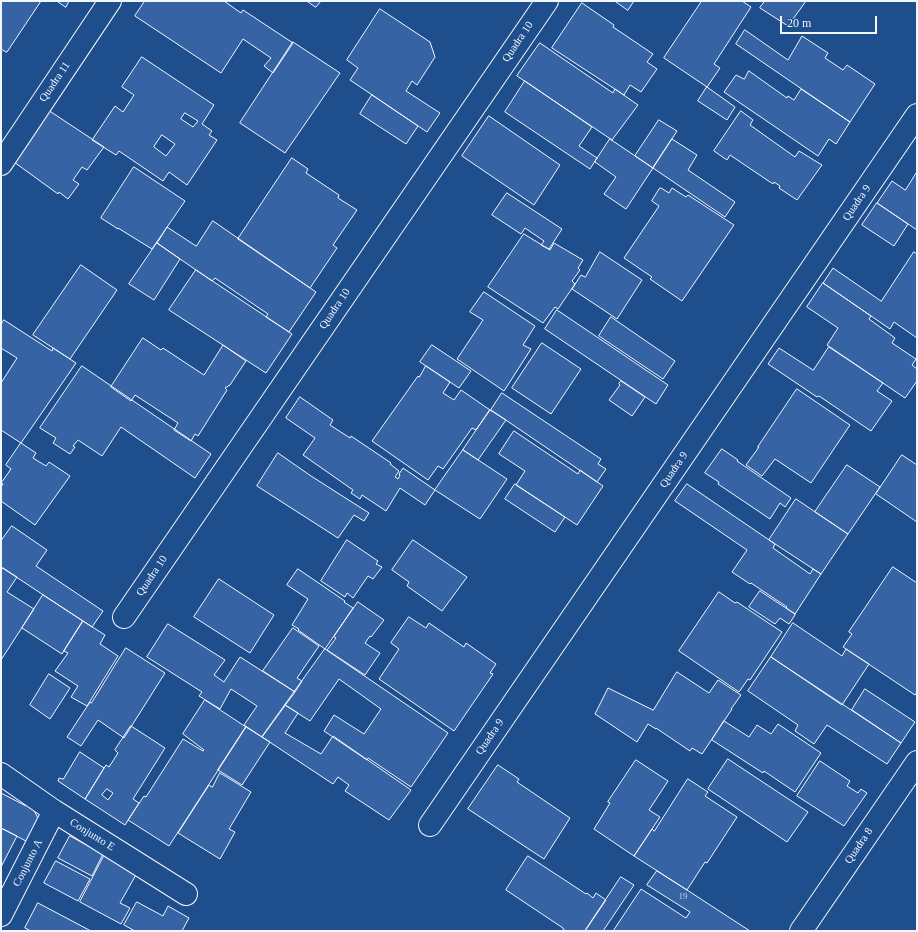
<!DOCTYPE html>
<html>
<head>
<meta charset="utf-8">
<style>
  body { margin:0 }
  #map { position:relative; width:918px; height:932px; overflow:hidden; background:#1f4e8c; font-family:Georgia,serif }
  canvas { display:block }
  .frame { position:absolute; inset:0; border:2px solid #f2f6ff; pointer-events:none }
  .scale { position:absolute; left:780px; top:16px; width:97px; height:18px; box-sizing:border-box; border:2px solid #f2f6ff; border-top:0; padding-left:5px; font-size:12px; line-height:14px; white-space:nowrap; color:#f2f6ff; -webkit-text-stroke:3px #1f4e8c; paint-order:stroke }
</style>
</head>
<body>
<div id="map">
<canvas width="918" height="932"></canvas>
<div class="frame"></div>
<div class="scale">20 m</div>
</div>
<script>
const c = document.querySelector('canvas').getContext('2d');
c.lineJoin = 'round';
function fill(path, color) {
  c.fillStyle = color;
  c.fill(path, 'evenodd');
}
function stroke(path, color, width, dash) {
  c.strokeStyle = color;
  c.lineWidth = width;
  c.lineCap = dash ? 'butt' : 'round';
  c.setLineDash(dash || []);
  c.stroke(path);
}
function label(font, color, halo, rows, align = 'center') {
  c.font = font + ' Georgia,serif';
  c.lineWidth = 3;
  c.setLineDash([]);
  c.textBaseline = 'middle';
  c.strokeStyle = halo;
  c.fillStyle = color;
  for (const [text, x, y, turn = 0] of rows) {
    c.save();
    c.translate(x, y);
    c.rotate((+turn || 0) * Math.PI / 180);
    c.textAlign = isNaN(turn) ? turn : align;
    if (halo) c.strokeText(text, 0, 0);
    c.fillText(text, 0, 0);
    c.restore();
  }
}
const building = new Path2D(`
  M1,1H41L7,52H6L1,49Z
  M57,1H69L66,7Z
  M145,1H224L241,13L243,10L293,43L273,73L264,66L271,58L243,39L221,73L135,16Z
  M307,1H321L316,7Z
  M615,1H634L628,10Z
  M702,1H742L751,7L714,64L720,68L707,87L664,58Z
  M765,1H806L788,26L760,8Z
  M582,3L614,25L613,27L653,54L647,62L657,69L641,92L630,85L624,95L552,48Z
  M380,9L430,42L435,57L417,85L412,81L406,91L440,113L427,132L350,80L358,68L347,60Z
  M745,30L788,60L802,36L828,53L825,58L843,70L847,65L875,84L850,122L736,44Z
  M293,42L340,73L285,153L240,123Z
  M540,43L613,93L615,89L638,105L612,140L517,76Z
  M142,57L214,105L202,124L212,131L209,135L217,140L187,185L169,172L163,181L119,151L116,155L92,140L115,106L123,112L134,95L122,87ZM185,113L198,121L193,127L181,119ZM162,135L175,144L166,156L154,147Z
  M749,71L787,98L788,96L794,100L801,89L850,122L836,144L829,139L818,156L724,92L736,75L744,79Z
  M525,81L592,127L579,146L597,158L590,169L505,112Z
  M707,87L735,107L727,120L698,101Z
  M372,95L418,126L406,144L360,114Z
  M48,110L104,147L87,170L82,167L73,180L79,184L68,199L59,192L58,194L14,162Z
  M741,111L753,120L750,125L795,157L799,151L822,165L797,200L779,188L780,186L774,182L773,184L730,155L727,160L714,151Z
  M489,116L560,165L534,205L462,156Z
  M659,120L677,131L653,168L635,156Z
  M610,139L653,168L626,209L604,194L616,177L595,162Z
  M672,139L697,155L688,170L735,202L725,217L653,168Z
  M292,158L308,169L306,173L339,195L338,198L357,210L333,245L337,248L310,288L238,239Z
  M134,167L185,201L152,249L118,228V229L101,218Z
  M917,172V230L877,203L892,181L905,190Z
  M660,188H661L669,193L672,188L686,197L688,195L734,225L682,301L650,279L652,277L624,258L659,206L652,201Z
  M507,193L562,229L549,249L541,245L544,241L525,228L521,234L492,215Z
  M877,203L908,224L894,246L862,225Z
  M213,221L316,292L289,332L266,317L268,314L215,278L212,281L157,243L167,227L196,246Z
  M524,234L550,250L554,243L583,260L578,268L580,270L572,281L575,284L558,309L555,307L543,323L488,287Z
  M157,243L180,259L154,300L129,284Z
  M600,252L642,280L617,319L572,289L581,275L585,277Z
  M914,252L917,254V338L894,322L890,329L823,283L833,268L881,301Z
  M81,265L117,290L70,359L33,335Z
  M196,270L292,334L266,373L169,310Z
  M823,283L871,316L869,319L895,338L892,343L916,359L912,365L917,369V381L905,398L827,345L838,328L807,307Z
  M484,292L535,326L523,345L531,349L504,391L457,359L483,320L470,312Z
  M557,310L668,385L656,404L545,329Z
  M611,317L675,361L663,379L599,336Z
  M4,320L52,351L53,348L76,363L21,443L1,430V383L17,358L1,348V325Z
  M143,338L161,350L163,348L204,375L223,345L246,361L230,385L225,388L227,390L198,436L195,434L191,441L174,430L178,423L135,395L131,401L111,387Z
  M542,343L581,369L551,414L512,388Z
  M432,345L471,371L459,388L420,362Z
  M829,347L883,383L877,391L892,401L871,431L819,396L817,397L768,364L779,348L813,370Z
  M82,366L211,454L195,478L121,427L102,456L78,440L73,446L75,447L70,454L53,443L56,438L40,428Z
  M426,366L450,382L443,393L454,400L461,390L490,410L476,430L472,428L443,469L438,466L428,480L372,441L418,376L419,377Z
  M621,381L645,397L632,416L609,400L620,385L619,384Z
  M797,389L850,425L811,483L775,459L762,476L746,465L759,447H758Z
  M502,393L601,459L598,464L606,469L597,482L491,410Z
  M300,397L333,420L330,425L350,438L351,436L391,463L390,464L399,471L395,477L398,479L400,475L399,474L403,468L435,490L425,505L400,488L386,511L362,495L360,499L351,493L353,490L303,455L315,438L286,418Z
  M490,410L506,420L478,460L463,450Z
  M514,431L578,474L580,470L603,486L577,525L516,485L525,471L499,454Z
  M21,443L36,453L33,458L46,466L49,462L70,476L35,525L1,501V487L3,484L1,483L11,469L6,465Z
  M722,449L738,460L737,461L791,498L785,507L780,503L770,519L718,484L719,482L705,473Z
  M463,450L507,479L480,519L435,490Z
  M278,453L311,476L369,513L364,521L354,515L338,538L257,486Z
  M902,455L917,465V522L876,494Z
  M847,465L880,487L848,534L815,512Z
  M515,484L565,517L555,532L505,499Z
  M687,484L775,544L773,548L810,574L813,569L821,574L795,614L786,608L787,607L751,583L750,584L732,572L747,550L675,501Z
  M796,499L848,534L821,574L769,540Z
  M12,526L47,550L36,566L103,611L92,627L1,567V541Z
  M347,540L378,561L376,564L382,567L373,579L368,576L353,598L347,593L345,597L321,581Z
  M413,540L467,577L442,611L407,586L409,582L392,570Z
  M893,567L917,583V692L915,695L843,647L852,634L849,632Z
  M3,568L17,577L7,592L34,609L1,660V571Z
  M298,569L345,601L344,602L353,608L325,649L298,630L299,629L292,625L308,599L287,585Z
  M219,579L274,615L250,653L194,617Z
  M760,591L795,614V615L789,624L780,618L775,624L749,607Z
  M719,592L735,603L737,602L782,632L750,680L748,679L739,692L679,651Z
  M43,595L83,621L62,654L22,628Z
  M358,602L384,620L371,637L370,636L365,643L380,653L365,675L327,650L336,638L334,637Z
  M409,617L426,628L429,623L464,647L466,643L496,664L490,673L493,674L491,677L454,731L379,679L399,649L391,643Z
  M83,621L105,635L100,644L118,656L87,706L71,697L78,686L55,671L68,653L64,651Z
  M793,623L842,656L846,649L869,664L842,705L771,657Z
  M168,624L225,660L214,675L224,682L240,657L295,692L262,737L244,725L257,706L231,689L220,709L199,696L202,692L147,657Z
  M293,628L319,646L297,678L302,681L295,692L263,671Z
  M126,648L165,673L124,738L98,720L81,746L67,737L90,702L91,703Z
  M325,649L448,733L411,787L368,758L367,760L324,731L334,715L364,734L381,709L339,679L310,721L285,705Z
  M771,657L901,743L887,764L827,725L814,744L795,731L798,725L748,691Z
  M677,672L709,693L718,680L741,695L731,709H732L702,754L692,748L690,751L656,728V729L648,724L637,742L595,714L608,688L653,710Z
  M49,674L70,688L50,719L30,705Z
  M865,689L915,722L901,743L852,710Z
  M205,700L246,727L169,846L128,820L144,796L146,797L183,739L203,751L204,750L183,734Z
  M285,705L298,713L285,733L321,754L333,736L411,790L389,820L345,791L349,785L338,777L333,784L262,737Z
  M724,721L749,737L757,725L771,734L778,724L821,753L795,792L764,771L763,773L712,740Z
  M131,726L165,748L133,799L139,803L125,825L85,799L106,765L109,767L118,753L115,750ZM107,789L113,793L108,800L102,795Z
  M246,727L270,742L242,785L218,770Z
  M80,752L104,768L85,799L58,781L59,778L63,779Z
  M728,759L808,812L787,842L708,789Z
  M636,760L668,781L649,810L660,817L634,856L594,829L610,803L608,802Z
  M820,761L850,781L847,786L858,793L861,789L867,793L844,826L797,796Z
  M498,765L519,779L517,782L570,818L544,859L468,809Z
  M220,773L251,792L229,829L235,832L220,859L178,833L209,785L212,787Z
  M688,779L708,792L705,796L737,817L707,863L705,862L687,890L634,856L652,829L654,831Z
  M1,793L26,806L27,804L32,807L38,818L26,841L1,828Z
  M1,828L17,836L1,867Z
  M70,836L103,854L92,876L58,858Z
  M104,856L137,873L120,903L130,908L121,924L80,902Z
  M528,856L586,894L587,893L593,898L596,893L606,900L585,931H566L563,929V928L506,890Z
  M56,861L90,879L78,901L44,883Z
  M657,871L687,890L750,931H613L641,889L686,918L690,912L647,885Z
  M621,877L634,885L603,931H585Z
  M137,902L163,916L168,906L189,918L182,931H135L124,925Z
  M38,903L91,931H31L25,928Z`);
const minor = new Path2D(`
  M1,164L110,1
  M124,617L547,1
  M1,774L54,811L186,894
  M430,825L917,115
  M1,915L54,811
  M801,931L917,762`);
const numberNames = [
  ["19",683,897]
];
const streetNames = [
  ["Quadra 10",518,42,-56],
  ["Quadra 11",55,82,-56],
  ["Quadra 9",857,203,-56],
  ["Quadra 10",335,309,-56],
  ["Quadra 9",674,470,-56],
  ["Quadra 10",152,576,-56],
  ["Quadra 9",490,737,-56],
  ["Conjunto E",92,835,32],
  ["Quadra 8",859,846,-56],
  ["Conjunto A",28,863,-63]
];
fill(building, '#3563a3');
stroke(building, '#f2f6ff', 1);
stroke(minor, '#f2f6ff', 24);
stroke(minor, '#1f4e8c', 22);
label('9px', '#c3d1e8', null, numberNames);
label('11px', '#f2f6ff', '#1f4e8c', streetNames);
</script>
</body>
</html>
